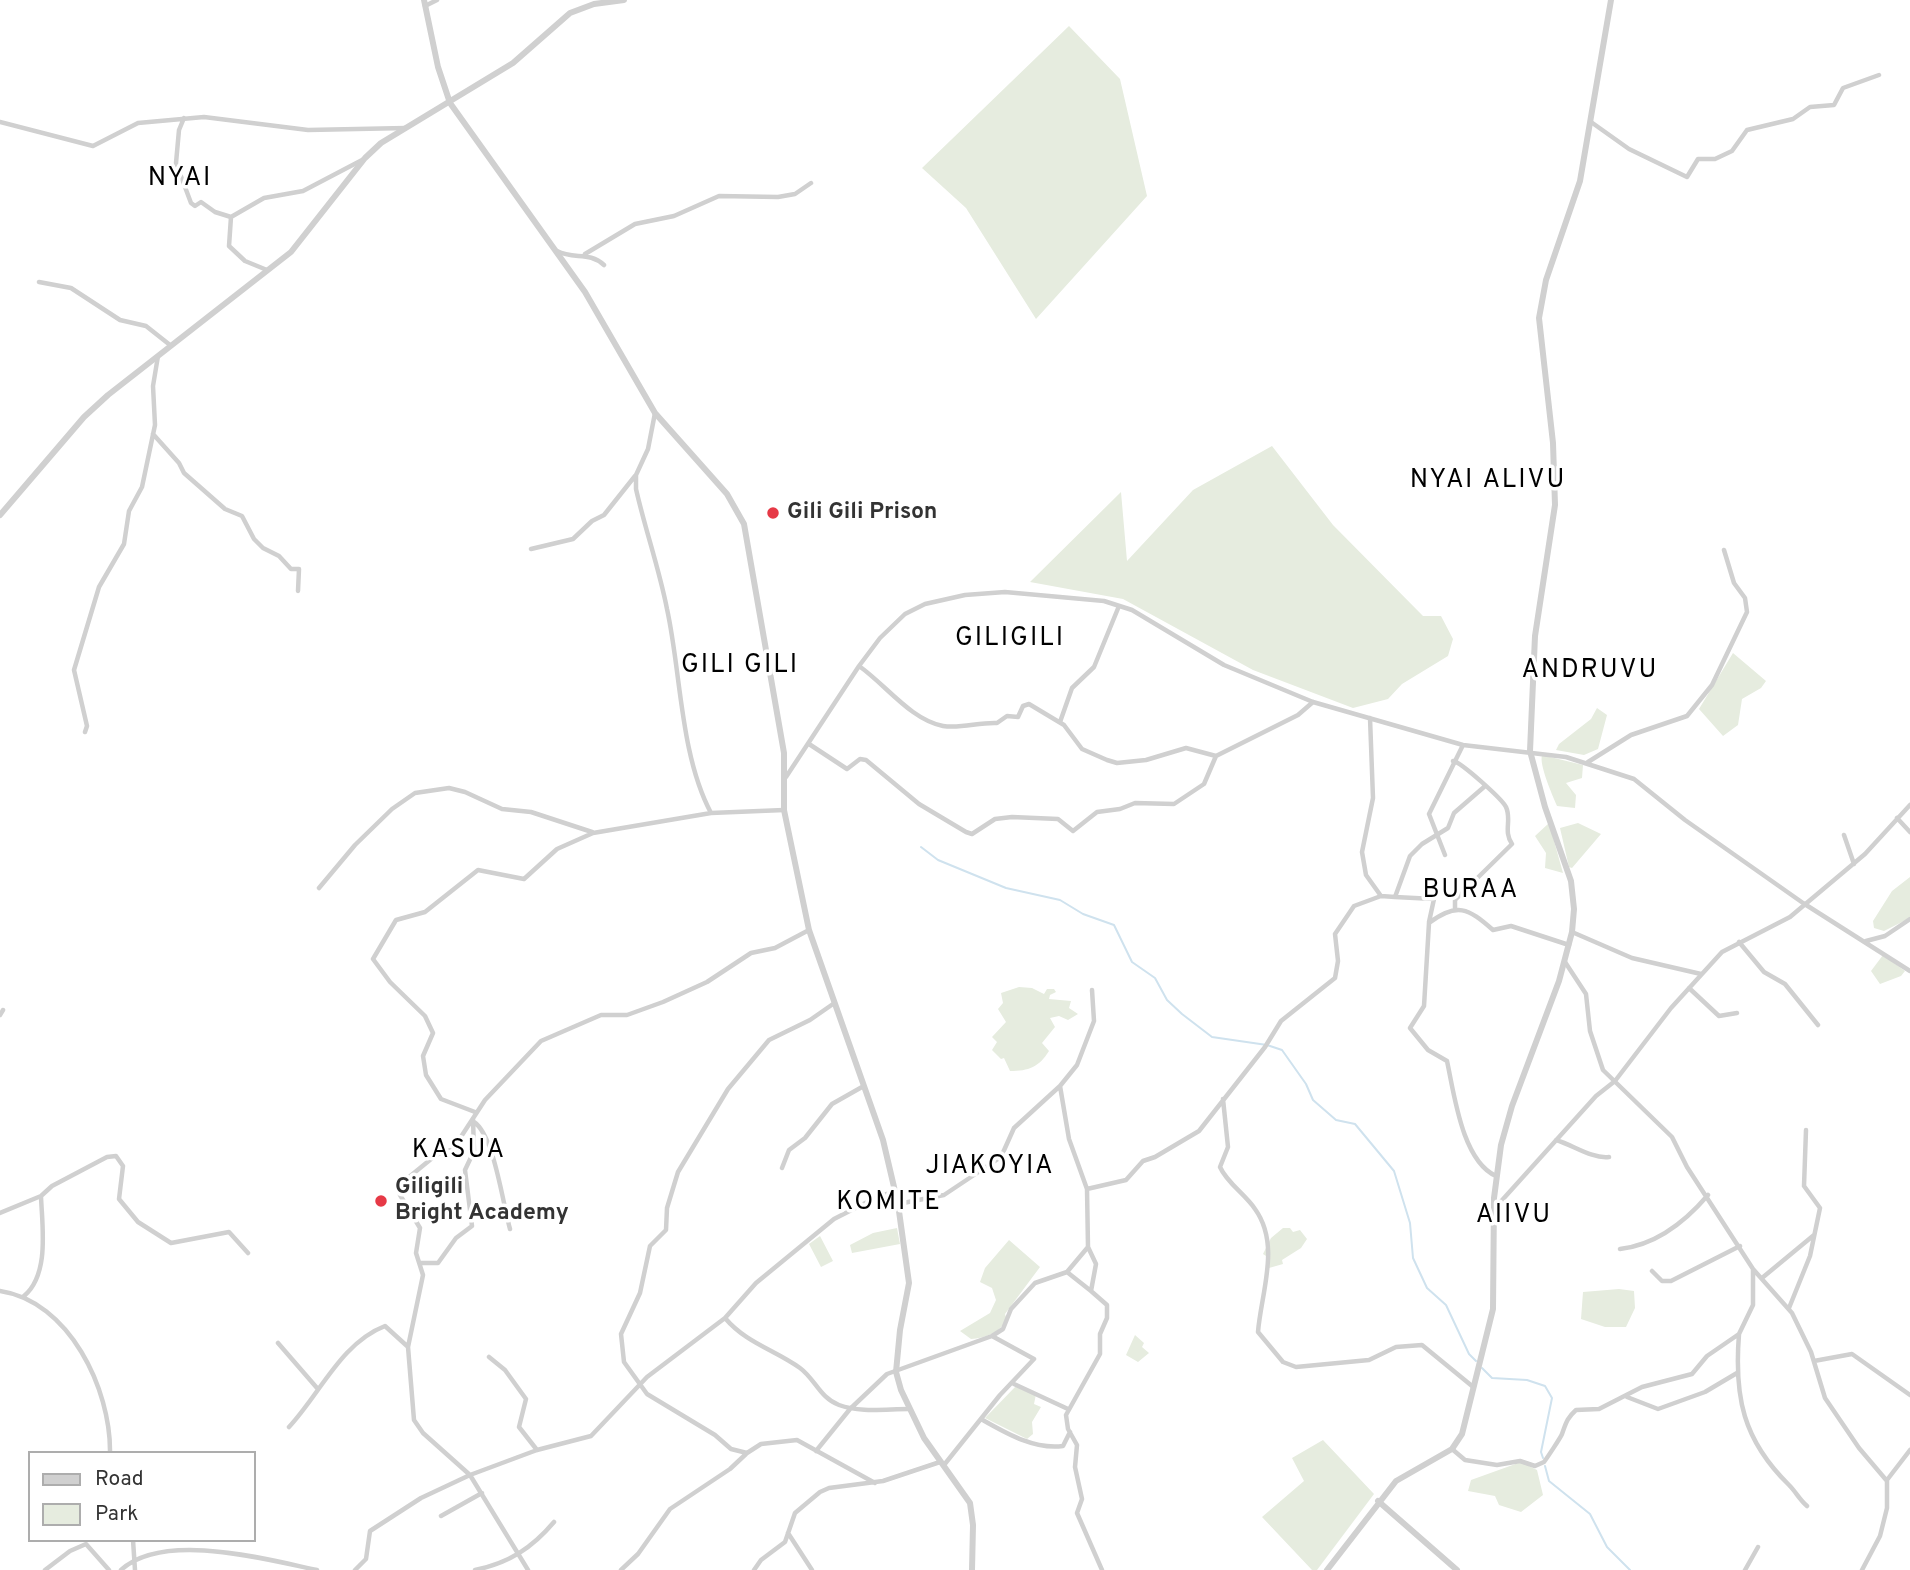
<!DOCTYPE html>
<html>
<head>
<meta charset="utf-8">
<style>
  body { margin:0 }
  #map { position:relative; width:1910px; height:1570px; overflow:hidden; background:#fff; font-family:Overpass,sans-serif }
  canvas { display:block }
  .legend { position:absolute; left:28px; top:1451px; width:228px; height:91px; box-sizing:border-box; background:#fff; border:2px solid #adadad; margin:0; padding:9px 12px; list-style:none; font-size:21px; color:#333 }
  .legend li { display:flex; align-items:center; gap:14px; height:35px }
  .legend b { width:35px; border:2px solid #adadad }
</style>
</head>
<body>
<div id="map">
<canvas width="1910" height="1570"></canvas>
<ul class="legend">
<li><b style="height:9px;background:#d0d0d0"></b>Road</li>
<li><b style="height:19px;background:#e6ecdf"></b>Park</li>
</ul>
</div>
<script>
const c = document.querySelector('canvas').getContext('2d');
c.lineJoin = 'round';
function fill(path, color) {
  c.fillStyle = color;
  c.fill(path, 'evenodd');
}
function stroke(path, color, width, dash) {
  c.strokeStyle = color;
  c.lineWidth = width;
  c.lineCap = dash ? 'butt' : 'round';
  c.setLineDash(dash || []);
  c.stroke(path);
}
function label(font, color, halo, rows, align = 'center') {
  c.font = font + ' Overpass,sans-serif';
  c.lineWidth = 7;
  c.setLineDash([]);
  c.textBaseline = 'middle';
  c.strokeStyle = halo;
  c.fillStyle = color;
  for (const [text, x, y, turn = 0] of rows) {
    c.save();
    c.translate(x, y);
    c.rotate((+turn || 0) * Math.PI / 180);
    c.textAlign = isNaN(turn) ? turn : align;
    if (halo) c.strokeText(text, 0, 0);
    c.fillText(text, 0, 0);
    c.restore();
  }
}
const green = new Path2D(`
  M1069,26L1120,79L1147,196L1036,319L966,208L922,168Z
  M1272,446L1333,525L1423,616H1441L1453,639L1448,656L1402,684L1388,699L1353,708L1253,670L1123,599L1030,582L1121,492L1127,561L1193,490Z
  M1733,653L1766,681L1761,688L1742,699L1738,725L1723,736L1699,709Z
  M1597,708L1607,715L1598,749L1584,755L1556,750L1559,744L1591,719Z
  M1542,755L1583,765L1582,778L1566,783L1576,795L1575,808L1557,806C1552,794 1539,765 1542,755Z
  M1549,823L1563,873L1545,868L1546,853L1535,836Z
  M1578,823L1601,834L1572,868L1569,867L1560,828Z
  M1910,877V918L1884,931L1874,928L1873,921L1892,891Z
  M1883,955L1905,971L1901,976L1880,984L1871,971Z
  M1019,987L1032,988L1044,994L1047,989H1054L1056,992L1050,995L1049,999L1071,1001L1069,1008L1078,1014L1068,1020L1059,1016L1050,1018L1055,1027L1042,1043L1049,1051C1039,1067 1029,1071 1010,1071L1004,1058L1001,1059L992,1050L997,1042L992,1037L1006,1022L998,1009L1003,1003L1001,993Z
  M897,1228L900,1244L852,1253L850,1245L873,1233Z
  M1283,1228H1290L1293,1232L1300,1230L1307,1239L1301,1248L1282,1260L1283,1264L1269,1268V1258L1263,1254L1271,1238Z
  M820,1236L833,1261L821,1267L809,1244Z
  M1009,1240L1040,1267L1005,1314L1007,1320C999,1333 985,1338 971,1339L960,1331L990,1313L996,1300L992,1288L980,1282L985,1268Z
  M1619,1289L1634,1291L1635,1308L1626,1327H1605L1581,1319L1583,1292Z
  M1135,1335L1144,1343L1142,1347L1149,1353L1138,1362L1126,1355Z
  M1016,1386L1036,1394L1034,1404L1041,1407L1032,1422L1033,1434L1027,1439L985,1418Z
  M1323,1440L1374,1494L1317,1570H1312L1262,1517L1304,1481L1292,1458Z
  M1521,1462L1537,1470L1543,1495L1521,1512L1499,1505L1495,1496L1468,1491L1471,1480Z`);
const stream = new Path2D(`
  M921,847L938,860L1006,888L1060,900L1083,914L1114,925L1132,962L1155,978L1167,1000L1182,1014L1212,1037L1267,1045L1282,1050L1306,1084L1313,1100L1336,1120L1355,1124L1394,1171L1410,1223L1413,1258L1427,1288L1446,1305L1469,1354L1476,1361
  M1482,1368L1492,1378L1527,1380L1545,1386L1552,1398L1541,1452L1543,1458
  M1545,1466L1549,1481L1590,1514L1607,1547L1630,1570`);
const minor = new Path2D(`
  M425,6L437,0
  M184,118L179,130L176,163L191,203L195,206L201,202L215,212L231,217L264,198L303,191L364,159
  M0,122L93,146L138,123L204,117L308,130L406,128
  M1591,122L1629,149L1687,177L1698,159H1715L1732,151L1747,130L1793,119L1810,107L1834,105L1843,88L1879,75
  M231,217L229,246L245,261L267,270
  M557,251C574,260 589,251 604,265
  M585,254L635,224L674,216L719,196L778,197L795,194L811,183
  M39,282L71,288L120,320L146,326L170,345
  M655,413L648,449L636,475V489C645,529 659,568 667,609C681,672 680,755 711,813L784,810
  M153,434L179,463L184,473L225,509L242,516L254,539L263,548L279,556L291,569H299L298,591
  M531,549L573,539L592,521L604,515L635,476
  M859,666C886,685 911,720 943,726C961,729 979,722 997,723L1007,716L1018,717L1023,706L1029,704L1064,725L1082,749L1107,760L1117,763L1146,760L1186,748L1216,756
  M1060,722L1072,688L1094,667L1119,606
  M85,732L87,726L74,670L99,587L124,544L129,511L142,487L155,425L153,386L158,356
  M809,744L847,769L860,759L866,760L919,804L966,832L972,834L995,819L1012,817L1058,819L1073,831L1097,812L1120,809L1135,803L1174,804L1204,784L1216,756L1298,715L1313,702
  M1453,761C1461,762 1502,799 1506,807C1512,820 1503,831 1512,844L1455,900V909
  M1588,762L1631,735L1687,716L1712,685L1747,612L1745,598L1734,583L1724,550
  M786,777L859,666L880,638L905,614L925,604L965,595L1005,592L1104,601L1132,610L1224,665L1313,702L1463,745L1566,757L1634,779L1685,820L1803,903L1910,971
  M1897,818L1910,832
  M1844,835L1854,864
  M1445,855L1429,814L1463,745
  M319,888L355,845L392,809L415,793L449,788L465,792L502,809L531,812L592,832
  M1381,896L1395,897L1410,856L1422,844L1448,828L1454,813L1484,787
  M1395,897L1434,899L1429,922
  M1572,932L1632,958L1701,974
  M1866,941L1885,936L1910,919
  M1739,942L1764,972L1785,984L1818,1025
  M1565,962L1586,994L1590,1031L1603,1070L1672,1137L1687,1167L1753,1269L1792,1313L1811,1352L1825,1398L1859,1448L1887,1481V1508L1880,1536L1862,1570
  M1689,988L1719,1016L1737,1013
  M833,1004L810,1020L769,1040L728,1089L678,1172L667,1208L666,1230L650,1246L640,1293L621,1334L624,1362L647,1394L715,1435L731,1449L747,1453L761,1444L797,1440L875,1483
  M0,1015L3,1010
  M1223,1099L1228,1147L1220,1167C1227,1183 1245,1194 1255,1209C1281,1245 1261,1293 1258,1332L1283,1362L1296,1367L1369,1360L1396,1347L1422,1345L1472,1386
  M475,1112L441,1099L426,1075L423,1056L433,1033L425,1016L390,982L373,959L396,920L425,912L478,870L524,879L557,849L593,833L711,813
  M474,1122C494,1135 503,1205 510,1229
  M1556,1140C1573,1145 1592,1159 1609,1157
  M782,1168L789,1150L805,1138L832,1104L862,1087
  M1496,1176C1462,1161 1454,1093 1447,1061L1428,1050L1410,1028L1424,1006L1429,923C1457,902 1468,908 1493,930L1511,926L1569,945
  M1087,1189L1126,1180L1143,1161L1155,1157L1199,1131L1265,1047L1281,1021L1335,978L1338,961L1335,934L1354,906L1381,896L1366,875L1362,852L1373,798L1370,718
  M898,1204L944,1195L1001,1157L1014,1128L1060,1086L1077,1065L1094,1021L1092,990
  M1495,1208L1596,1096L1615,1081L1671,1008L1722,952L1790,917L1865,854L1910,805
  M0,1213L41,1196
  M1088,1247L1096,1264L1091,1291L1107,1305V1318L1100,1334V1354L1066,1415L1068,1429L1077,1445L1075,1467L1082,1499L1077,1513L1102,1570
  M1620,1249C1655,1245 1685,1222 1708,1195
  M420,1263H438L456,1238L472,1226L465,1170L474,1151L473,1119
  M1652,1271L1662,1281H1671L1740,1246
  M1067,1272L1091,1291
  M1762,1278L1814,1235
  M0,1291C69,1301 111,1389 110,1453
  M24,1296C50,1274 42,1226 41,1196L52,1186L107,1157L116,1156L123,1166L119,1199L138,1222L171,1243L229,1232L248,1253
  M1789,1308L1810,1256L1820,1208L1804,1186L1806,1130
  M725,1318C746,1343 775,1350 800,1368C815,1379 820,1398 839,1405C860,1413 886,1409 909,1409
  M1739,1334C1734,1397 1743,1440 1789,1485C1796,1492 1799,1499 1807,1506
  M278,1343L317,1388
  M489,1357L505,1370L526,1399L519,1427L537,1450
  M1814,1361L1852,1354L1910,1395
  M1014,1384L1068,1409
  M1627,1397L1658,1409L1705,1392L1737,1373
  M981,1419C1006,1433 1034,1450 1063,1446L1070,1432
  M289,1427C320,1394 341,1343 385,1326L407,1346
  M1452,1449L1465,1460L1497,1465L1520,1461L1535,1466L1544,1462C1547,1458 1561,1437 1562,1434C1566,1423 1567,1418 1576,1410L1599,1409L1642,1387L1692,1374L1707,1356L1739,1334L1753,1305V1270
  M816,1451L850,1409L887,1374L992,1336L1003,1329L1011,1309L1035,1283L1067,1272L1088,1247L1087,1189L1069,1139L1060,1086
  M944,1465L1000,1395L1034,1359L992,1336
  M1887,1480L1910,1450
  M441,1516L482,1493
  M788,1533L812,1570
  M133,1540L135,1570
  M45,1570L70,1551L86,1544L109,1570
  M121,1570C163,1531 265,1559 317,1570
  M355,1570L366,1559L370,1531L421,1498L470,1475L537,1450L591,1436L647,1377L725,1318L756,1283L834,1219L879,1196L895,1192
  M475,1570C509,1563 532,1548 554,1522
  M528,1570L470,1475L423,1433L414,1420L408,1347L423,1275L416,1253L420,1228L400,1195L398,1186L436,1155L453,1149L485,1100L541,1041L601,1015H627L663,1002L707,982L751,953L775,948L809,930
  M621,1570L638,1554L670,1509L730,1469L746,1454
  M754,1570L761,1560L785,1542L795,1513L820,1492L829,1488L883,1481L940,1462
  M1745,1570L1758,1547`);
const tertiary = new Path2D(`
  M424,0L438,67L450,103L585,292L655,413L727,494L744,524L784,753V810L809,930L883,1140L898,1204L909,1283L900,1330L896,1372L901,1390L924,1438L970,1503L973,1525L972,1570
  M0,515L84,417L108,395L291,252L365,158L381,143L513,63L570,13L594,4L624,0
  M1378,1501L1457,1570
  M1327,1570L1396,1481L1452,1449L1462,1434L1493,1309L1494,1198L1501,1145L1512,1106L1559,981L1572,932L1574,909L1571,881L1545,807L1530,751L1535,636L1555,505L1553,443L1539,318L1546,280L1580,181L1611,0`);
const markers = [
  [773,513,7,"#e63946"],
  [381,1201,7,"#e63946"]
];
const poiNames = [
  ["Gili Gili Prison",787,513],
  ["Giligili",395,1188],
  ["Bright Academy",395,1214]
];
const quarterNames = [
  ["NYAI",180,180],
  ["NYAI ALIVU",1488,482],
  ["GILIGILI",1010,640],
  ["GILI GILI",740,667],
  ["ANDRUVU",1590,672],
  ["BURAA",1471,892],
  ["KASUA",459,1152],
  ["JIAKOYIA",990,1168],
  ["KOMITE",889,1204],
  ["AIIVU",1514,1217]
];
fill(green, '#e6ecdf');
stroke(stream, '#cfe2ee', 2);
stroke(minor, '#d0d0d0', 4.5);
stroke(tertiary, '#d0d0d0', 6);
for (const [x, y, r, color] of markers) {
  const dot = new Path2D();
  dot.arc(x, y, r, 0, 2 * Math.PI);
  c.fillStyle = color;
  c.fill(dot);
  stroke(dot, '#fff', 2.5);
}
label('bold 23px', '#333', '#fff', poiNames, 'left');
c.letterSpacing = '2px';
label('26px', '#000', '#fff', quarterNames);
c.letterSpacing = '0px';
</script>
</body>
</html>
